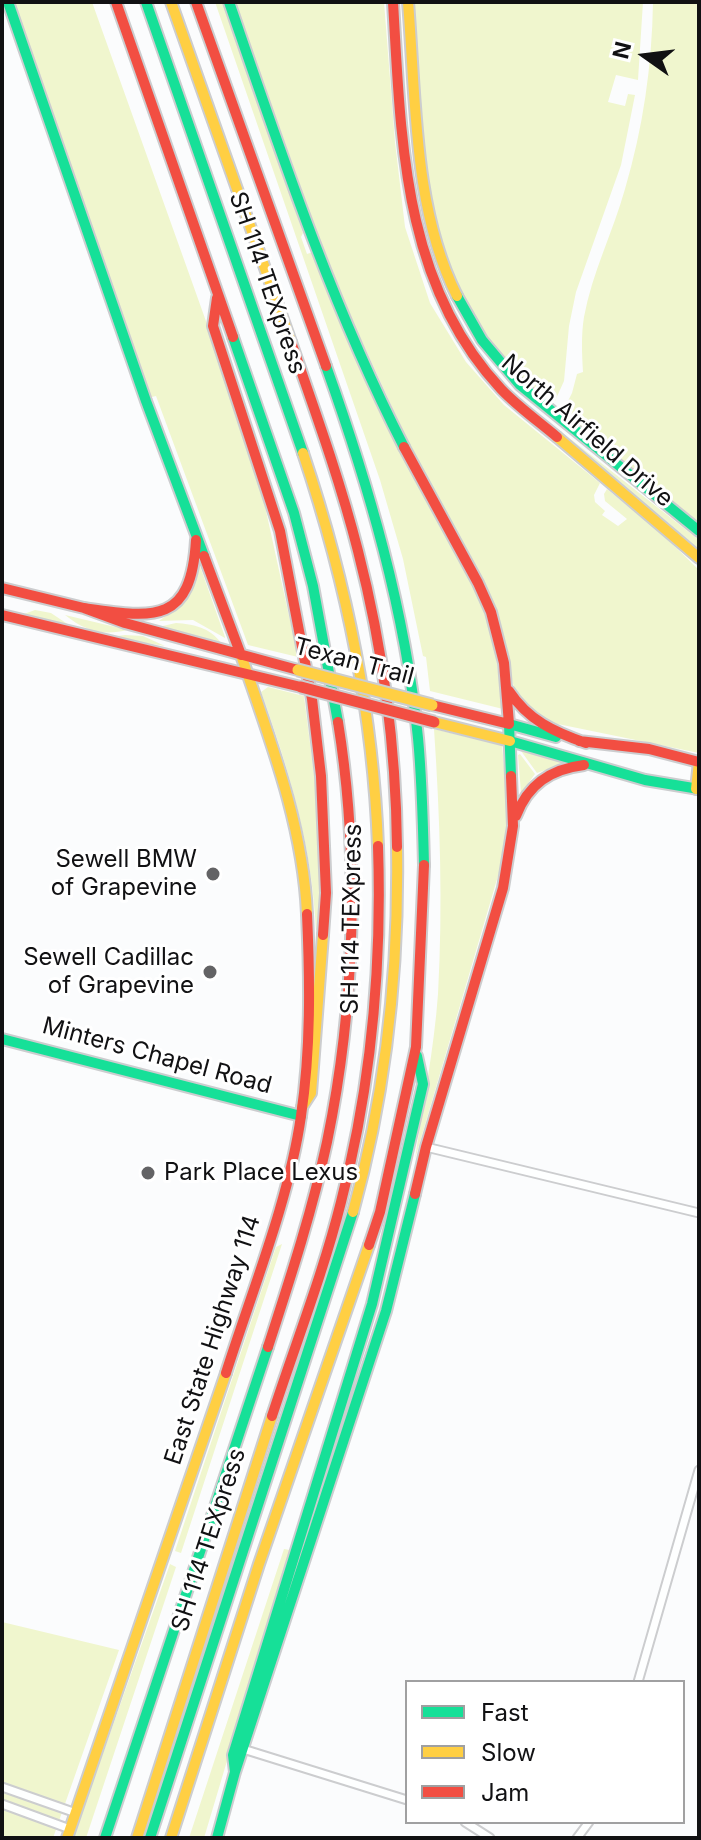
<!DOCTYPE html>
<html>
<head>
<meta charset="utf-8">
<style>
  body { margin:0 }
  #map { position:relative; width:701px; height:1840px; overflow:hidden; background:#fbfcfd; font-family:Inter,sans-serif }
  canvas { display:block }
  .frame { position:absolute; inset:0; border:4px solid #111113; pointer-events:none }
  .legend { position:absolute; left:405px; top:1680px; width:280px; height:144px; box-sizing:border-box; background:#fff; border:2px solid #a0a0a1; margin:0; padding:10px 14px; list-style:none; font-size:24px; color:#111113 }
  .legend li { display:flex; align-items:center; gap:16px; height:40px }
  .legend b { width:40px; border:2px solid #a0a0a1 }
  .north { position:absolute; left:605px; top:16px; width:80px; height:80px; -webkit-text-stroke:6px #fff; paint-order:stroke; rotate:284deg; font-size:22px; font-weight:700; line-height:32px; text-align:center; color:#111113 }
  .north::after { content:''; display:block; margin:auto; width:28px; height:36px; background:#111113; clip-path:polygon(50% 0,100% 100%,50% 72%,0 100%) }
</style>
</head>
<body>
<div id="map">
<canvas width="701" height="1840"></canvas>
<div class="frame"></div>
<ul class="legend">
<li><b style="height:10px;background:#16e098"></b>Fast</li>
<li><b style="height:10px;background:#ffcf43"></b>Slow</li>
<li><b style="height:10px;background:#f24e42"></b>Jam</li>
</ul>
<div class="north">N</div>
</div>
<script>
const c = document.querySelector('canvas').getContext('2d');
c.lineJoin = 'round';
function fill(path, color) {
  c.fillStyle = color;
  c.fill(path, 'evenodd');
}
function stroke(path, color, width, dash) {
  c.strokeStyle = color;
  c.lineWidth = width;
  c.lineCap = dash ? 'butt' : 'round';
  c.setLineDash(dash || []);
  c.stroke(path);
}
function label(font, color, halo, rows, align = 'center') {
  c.font = font + ' Inter,sans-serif';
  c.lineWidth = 6;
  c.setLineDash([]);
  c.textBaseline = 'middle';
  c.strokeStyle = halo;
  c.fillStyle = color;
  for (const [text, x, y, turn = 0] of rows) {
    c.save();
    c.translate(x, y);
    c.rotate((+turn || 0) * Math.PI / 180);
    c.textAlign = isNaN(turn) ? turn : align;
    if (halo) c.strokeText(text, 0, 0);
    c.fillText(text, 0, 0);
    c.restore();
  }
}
const green = new Path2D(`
  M12,2H92L237,408L261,488L298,657L248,645L244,634L156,396L148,398Z
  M215,2H225L303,233L301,237L307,254L313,252L487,616L494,642L503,709L430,691L426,657L423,656L403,559L380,480Z
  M235,2H384L395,142L405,227L430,303L466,362L504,405L600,483L594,495L595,502L605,511L602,515L618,526L627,519L605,501L604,494L607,489L662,534L699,570V753L548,722L516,695L505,653L334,281Z
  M414,2H643L638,80L616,75L608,102L625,106L628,94L635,95L621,165L576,292L569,326L564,381L555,401C537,401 519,378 508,365C417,257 425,135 414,2Z
  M653,2H699V523L566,416L563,411L572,393L577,374L583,372C582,354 581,335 584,317C592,273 613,232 625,189C643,128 652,66 653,2Z
  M554,426L699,540V555L671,525L558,433L553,428Z
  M200,566L225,637V638L193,620L159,621L167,615Z
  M35,610L51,613L72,627L24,614Z
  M65,615L128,630C103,636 85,631 65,615Z
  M176,623C193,624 211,628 221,643L158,627Z
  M125,635L143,636L165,646L108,637Z
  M268,687L304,696L319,814V930H316C312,846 289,770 261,692Z
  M434,729L502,745L507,799L505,852L415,1159C423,1104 434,1049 438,994C443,906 440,817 434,729Z
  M521,751L565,762V763L537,773Z
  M520,754L535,774L521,793L518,755Z
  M282,1244L181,1553L175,1551L276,1247Z
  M284,1549L290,1550L204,1838H189Z
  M170,1564L176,1567L86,1838H73Z
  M2,1622L119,1650L53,1838H2Z`);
const street = new Path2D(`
  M426,1147L699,1213
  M638,1682L699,1470
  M243,1749L407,1800
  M2,1787L76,1813
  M2,1804L70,1829
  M465,1822L490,1838
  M577,1838L589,1822`);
const fast = new Path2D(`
  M8,2L146,401L204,556
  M146,2L303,453
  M229,2C281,153 331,304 404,447
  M457,296L482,340L520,385L699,531
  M233,337L294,513L313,586L338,722
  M326,366C369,486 405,610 418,738C422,780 423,823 424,865
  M510,741L645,780L699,789
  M511,776L509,724L556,737
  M2,1039L301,1116
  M235,1772L233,1755L372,1304L423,1084L417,1056
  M105,1838L268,1347
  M150,1838L353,1212
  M217,1838L235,1772L386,1311L415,1194`);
const slow = new Path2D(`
  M171,2L291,342
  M408,2C416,98 413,209 457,296
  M557,437L699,558
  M303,453C346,581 373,710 378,846
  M241,655C270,740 303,824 307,914
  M434,722L510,741
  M696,789L699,762
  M302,1107L311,1093L323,935
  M353,1212C386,1093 399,971 397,847
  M67,1838L226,1373
  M137,1838L272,1416
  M171,1838L259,1564L369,1245`);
const jam = new Path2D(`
  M116,2L233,337
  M196,2L326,366
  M393,2C401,136 402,284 501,389C517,406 538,421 557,437
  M217,298L213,326L280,531L312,699L321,776L326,893L323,935
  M291,342C315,411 340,480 358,551C383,648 396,748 397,847
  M404,447L478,583L491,612L504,663L509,724
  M204,556L241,655
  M2,588L84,608L125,623L298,670
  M84,608C154,618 191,625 196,540
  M2,615L301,687
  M509,691C528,720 554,732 586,743
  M432,705L509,724
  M579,741L649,749L699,762
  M516,816C528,784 551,769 584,765
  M415,1194L426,1147L503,888L513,826L511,776
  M369,1245L380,1212L416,1047L424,865
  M268,1347C290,1279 312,1212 327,1142C355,1007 360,858 338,722
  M226,1373C252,1291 289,1200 301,1116C311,1049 310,981 307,914
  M272,1416C295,1345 323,1274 341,1202C371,1087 382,964 378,846`);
const slowBridge = new Path2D(`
  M298,670L432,705`);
const jamBridge = new Path2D(`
  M301,687L434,722`);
const markers = [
  [213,874,8,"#636365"],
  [210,972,8,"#636365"],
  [148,1173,8,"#636365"]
];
const streetNames = [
  ["SH 114 TEXpress",267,283,71],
  ["North Airfield Drive",587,431,41],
  ["Texan Trail",354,662,15],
  ["SH 114 TEXpress",352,919,-89],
  ["Minters Chapel Road",157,1056,15],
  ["East State Highway 114",213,1340,-72],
  ["SH 114 TEXpress",209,1540,-72]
];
const poiNames = [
  ["Sewell BMW",197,860],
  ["of Grapevine",197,888],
  ["Sewell Cadillac",194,958],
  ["of Grapevine",194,986],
  ["Park Place Lexus",164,1173,"left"]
];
fill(green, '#f0f6ce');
stroke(street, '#cccdcf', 11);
stroke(fast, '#cccdcf', 14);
stroke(slow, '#cccdcf', 14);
stroke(jam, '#cccdcf', 14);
stroke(street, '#feffff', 7);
stroke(fast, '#16e098', 10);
stroke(slow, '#ffcf43', 10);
stroke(jam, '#f24e42', 10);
stroke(slowBridge, '#cccdcf', 15, []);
stroke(jamBridge, '#cccdcf', 15, []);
stroke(slowBridge, '#ffcf43', 11);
stroke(jamBridge, '#f24e42', 11);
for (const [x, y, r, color] of markers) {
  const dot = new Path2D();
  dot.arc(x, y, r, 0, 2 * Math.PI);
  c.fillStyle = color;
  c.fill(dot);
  stroke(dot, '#fff', 3);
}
label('24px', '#111113', '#fff', streetNames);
label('24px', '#111113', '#fff', poiNames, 'right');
</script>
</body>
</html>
